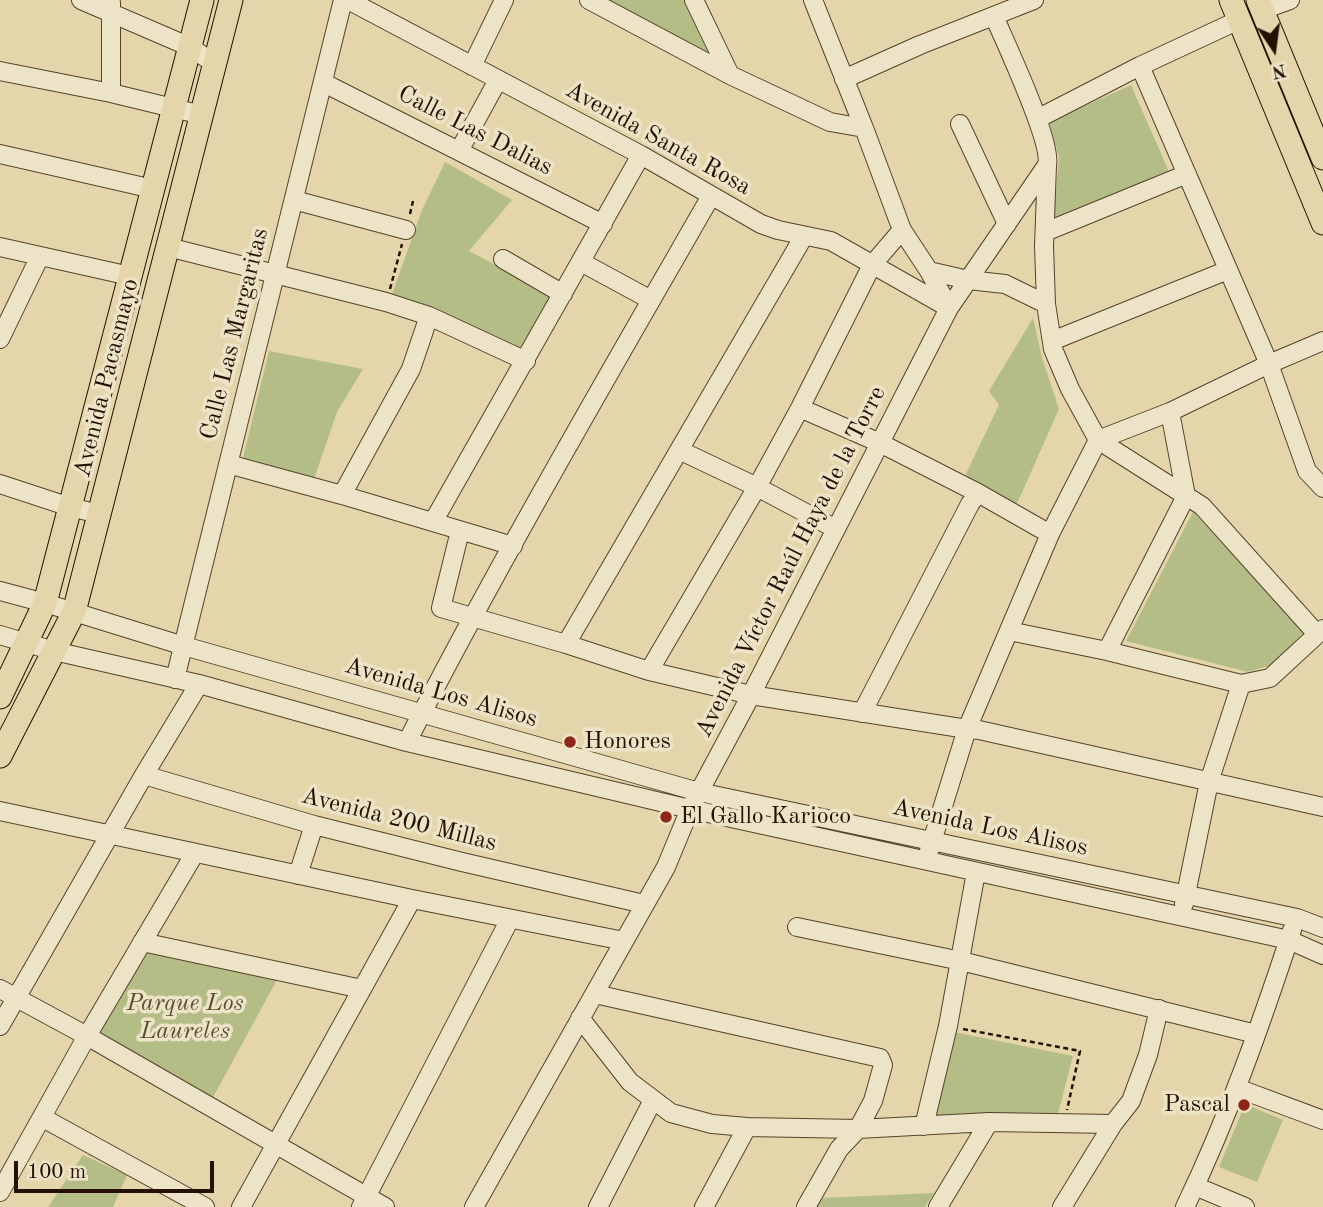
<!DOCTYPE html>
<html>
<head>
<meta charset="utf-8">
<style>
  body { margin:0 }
  #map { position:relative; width:1323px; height:1207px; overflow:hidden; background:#e4d6aa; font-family:"Old Standard TT",serif }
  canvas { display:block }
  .north { position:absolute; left:1239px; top:14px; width:70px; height:70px; -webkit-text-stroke:5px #ede4c8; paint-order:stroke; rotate:167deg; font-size:19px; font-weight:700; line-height:28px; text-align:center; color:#241100 }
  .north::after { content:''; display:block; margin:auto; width:24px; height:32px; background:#241100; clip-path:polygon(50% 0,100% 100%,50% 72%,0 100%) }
  .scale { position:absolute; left:14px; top:1161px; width:200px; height:32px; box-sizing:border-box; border:4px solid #241100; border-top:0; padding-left:9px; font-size:21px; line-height:24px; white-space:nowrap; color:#241100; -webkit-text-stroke:5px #ede4c8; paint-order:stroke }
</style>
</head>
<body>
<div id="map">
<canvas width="1323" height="1207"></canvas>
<div class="north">N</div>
<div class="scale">100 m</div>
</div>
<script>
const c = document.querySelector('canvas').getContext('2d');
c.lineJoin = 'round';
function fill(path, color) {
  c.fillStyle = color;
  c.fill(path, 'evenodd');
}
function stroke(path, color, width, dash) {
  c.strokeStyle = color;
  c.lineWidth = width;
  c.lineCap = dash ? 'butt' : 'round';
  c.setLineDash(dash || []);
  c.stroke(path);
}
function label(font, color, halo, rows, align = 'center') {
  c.font = font + ' "Old Standard TT",serif';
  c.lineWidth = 7;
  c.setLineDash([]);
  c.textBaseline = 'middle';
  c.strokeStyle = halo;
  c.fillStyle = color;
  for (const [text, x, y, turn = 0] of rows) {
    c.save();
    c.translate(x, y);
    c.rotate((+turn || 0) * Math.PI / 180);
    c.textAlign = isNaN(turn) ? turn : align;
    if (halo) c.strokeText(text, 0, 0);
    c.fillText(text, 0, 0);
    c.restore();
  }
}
const green = new Path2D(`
  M609,0H685L701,38L713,59Z
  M1131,85L1170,174L1053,223L1059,157L1049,122Z
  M445,162L512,200L469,251L557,297L526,353L391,297L422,210Z
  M1033,318L1042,358L1059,409L1016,506L963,480L999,405L989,391Z
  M269,351L363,369L337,412L313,482L242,462Z
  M1193,512L1304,632L1272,665L1248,672L1126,641Z
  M145,947L278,978L211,1101L94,1034Z
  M954,1032L1073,1056L1058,1114L933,1119Z
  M1245,1104L1283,1120L1257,1182L1219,1167Z
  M83,1155L127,1175L113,1207H48Z
  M934,1193L925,1207H816L821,1198Z`);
const path = new Path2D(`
  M410,214L413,201
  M390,289L402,244
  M963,1029L1080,1051L1067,1110`);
const minor = new Path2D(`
  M81,0L190,47L215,64
  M348,0L641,155L761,224L778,230L831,241L949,308
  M589,0L730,75L830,122L864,128
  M694,0L730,75
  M813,0L864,128L902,230L929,271L948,306
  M1262,10L1290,0
  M994,16C1005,42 1053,143 1047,165L1044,246L1046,304L1053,349L1070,389L1098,440L1202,506L1317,634
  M472,66L504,0
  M1140,66L1269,364L1307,471L1323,488
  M0,71L111,93L202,115
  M844,79L920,45L1034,0
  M324,83L603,224
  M111,93V3
  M1037,119L1140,66L1239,20
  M960,124L1007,224
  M459,151L498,80
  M0,154L153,189
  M294,200L406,230
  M1045,232L1187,174
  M0,247L130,276
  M168,247L386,302L429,316L526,361
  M503,259L563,294
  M581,262L651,300
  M929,271L968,280L1005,284L1046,304
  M0,339L40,256
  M1052,341L1228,270
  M800,408L880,443L978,493L1050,534
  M679,450L757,487L836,529
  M228,464L342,495L513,546
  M0,484L70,507L99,514
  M342,495L411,369L429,316
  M433,522L641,155
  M460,531L441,608L566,644L649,671L751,695L967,729L979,730L1323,807
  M0,591L45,603L184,646L699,792L1297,918L1323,928
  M1009,631L1107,651L1241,684
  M0,635L54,651L199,684L407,742L690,809L1289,940L1323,955
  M566,644L804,236
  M1107,651L1186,496L1170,412
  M649,671L757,487L800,408L872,265L902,230
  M175,679L343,0
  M862,713L970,504L978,493
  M407,742C502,557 607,377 711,196
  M144,775L314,825L462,862L644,904
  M0,811L412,899L624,941
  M929,851L967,729L1050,534L1098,440L1170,412L1269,364L1323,341
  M298,875L314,825
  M1184,904L1209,782L1241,684L1270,678L1323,629
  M797,927L961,961L1256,1034
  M142,942L362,989
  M0,989L87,1036L385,1207
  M595,994L880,1058L883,1065L873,1101L858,1129L839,1149L806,1207
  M580,1018L630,1082L671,1113L712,1124L747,1127L858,1129L989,1122L1113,1124
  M0,1026L144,775L199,684
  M1237,1088L1323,1120
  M43,1118L205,1207
  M924,1126L948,1026L976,872
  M1195,1186L1245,1207
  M0,1192L87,1036L195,853
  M241,1207L412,899
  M361,1207L510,919
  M474,1207L666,867L690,809L751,695L949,308L1047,165
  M598,1207L653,1100
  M704,1207L747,1127
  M938,1207L989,1122
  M1062,1207L1113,1124L1131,1101L1148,1055L1159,1009
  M1185,1207C1228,1118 1261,1024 1292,930`);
const major = new Path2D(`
  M1231,0L1323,223
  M1258,0L1323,158
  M0,697L45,603L202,0
  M0,756L74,612L231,0`);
const markers = [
  [570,742,7,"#8f2418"],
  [666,817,7,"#8f2418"],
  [1244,1105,7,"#8f2418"]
];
const streetNames = [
  ["Calle Las Dalias",475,131,27],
  ["Avenida Santa Rosa",658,139,29],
  ["Calle Las Margaritas",235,334,-76],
  ["Avenida Pacasmayo",107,378,-76],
  ["Avenida Víctor Raúl Haya de la Torre",791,562,-63],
  ["Avenida Los Alisos",441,693,16],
  ["Avenida 200 Millas",399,820,14],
  ["Avenida Los Alisos",990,828,12]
];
const poiNames = [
  ["Honores",584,742],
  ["El Gallo Karioco",680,817],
  ["Pascal",1230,1105,"right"]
];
const parkNames = [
  ["Parque Los",185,1004],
  ["Laureles",185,1032]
];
fill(green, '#b5bd87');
stroke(minor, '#54422a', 20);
stroke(major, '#241100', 25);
stroke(path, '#241100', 2.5, [5, 3.5]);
stroke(minor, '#ede4c8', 18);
stroke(major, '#e4d6aa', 23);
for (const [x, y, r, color] of markers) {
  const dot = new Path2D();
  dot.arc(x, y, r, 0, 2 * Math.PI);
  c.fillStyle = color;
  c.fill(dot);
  stroke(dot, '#ede4c8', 2.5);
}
label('24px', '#241100', '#ede4c8', streetNames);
label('24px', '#241100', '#ede4c8', poiNames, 'left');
label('italic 24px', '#574d2f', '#ede4c8', parkNames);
</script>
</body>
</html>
